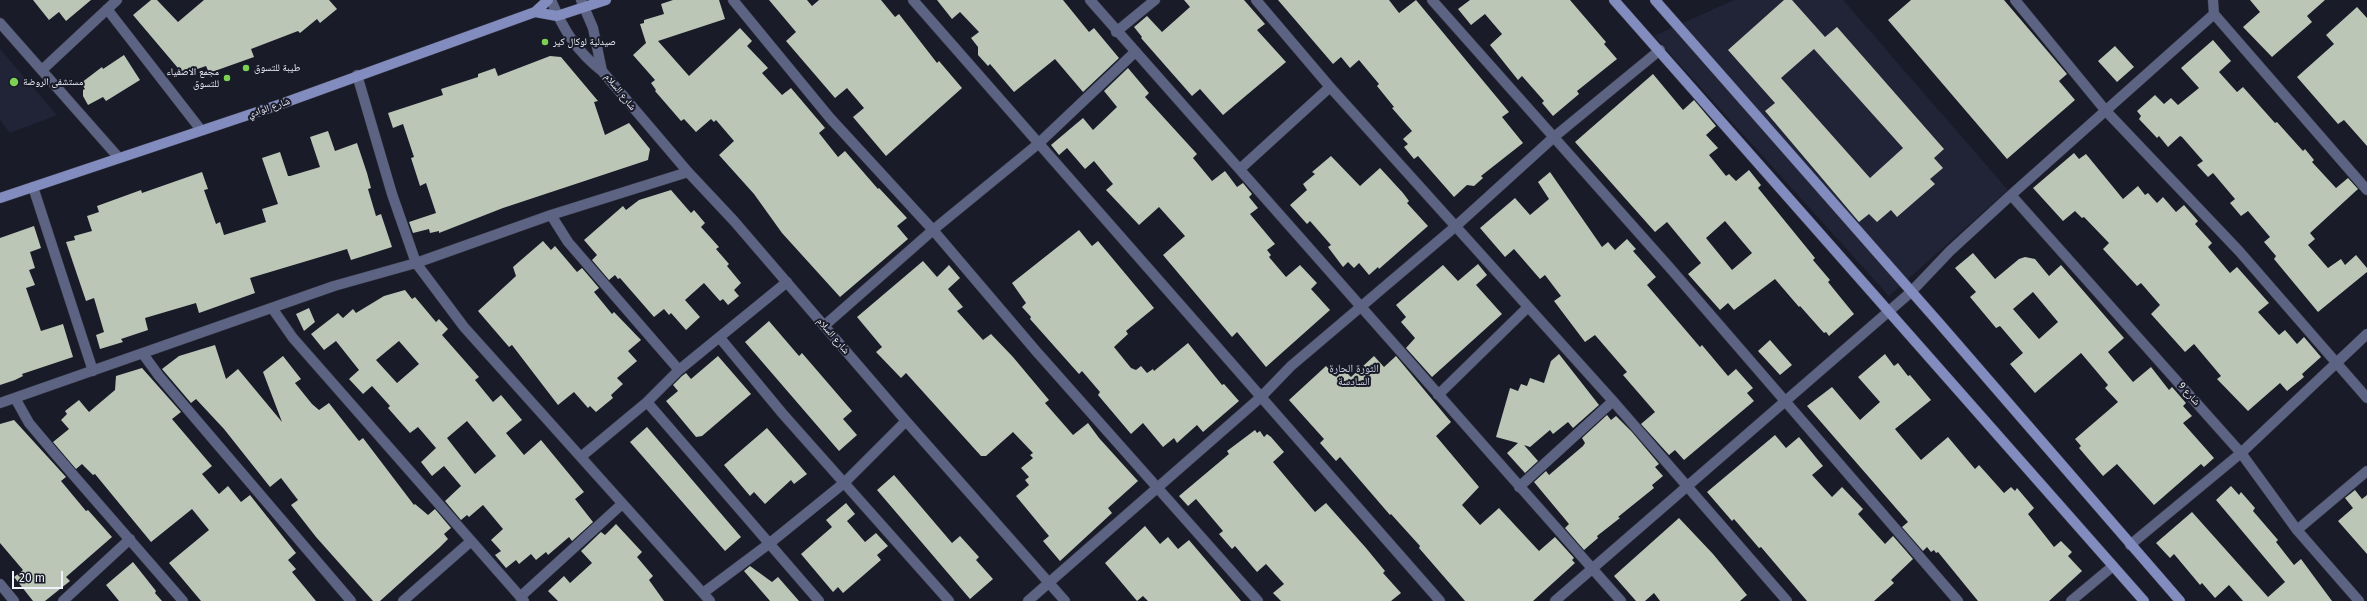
<!DOCTYPE html>
<html>
<head>
<meta charset="utf-8">
<style>
  body { margin:0 }
  #map { position:relative; width:2367px; height:601px; overflow:hidden; background:#191b28; font-family:"Fira Sans",sans-serif }
  canvas { display:block }
  .scale { position:absolute; left:12px; top:571px; width:51px; height:18px; box-sizing:border-box; border:2px solid #eff2fb; border-top:0; padding-left:5px; font-size:12px; line-height:14px; white-space:nowrap; color:#eff2fb; -webkit-text-stroke:3px #191b28; paint-order:stroke }
</style>
</head>
<body>
<div id="map">
<canvas width="2367" height="601"></canvas>
<div class="scale">20 m</div>
</div>
<script>
const c = document.querySelector('canvas').getContext('2d');
c.lineJoin = 'round';
function fill(path, color) {
  c.fillStyle = color;
  c.fill(path, 'evenodd');
}
function stroke(path, color, width, dash) {
  c.strokeStyle = color;
  c.lineWidth = width;
  c.lineCap = dash ? 'butt' : 'round';
  c.setLineDash(dash || []);
  c.stroke(path);
}
function label(font, color, halo, rows, align = 'center') {
  c.font = font + ' "Fira Sans","Noto Naskh Arabic",sans-serif';
  c.lineWidth = 4;
  c.setLineDash([]);
  c.textBaseline = 'middle';
  c.strokeStyle = halo;
  c.fillStyle = color;
  for (const [text, x, y, turn = 0] of rows) {
    c.save();
    c.translate(x, y);
    c.rotate((+turn || 0) * Math.PI / 180);
    c.textAlign = isNaN(turn) ? turn : align;
    if (halo) c.strokeText(text, 0, 0);
    c.fillText(text, 0, 0);
    c.restore();
  }
}
const built = new Path2D(`
  M1734,0H1843L2008,190L1889,296L1654,36Z
  M0,49L57,115L10,133L0,120Z`);
const building = new Path2D(`
  M33,0H91L66,21L59,12L49,20Z
  M151,0H157L178,22L204,0H329L337,9L320,23L317,19L300,33L298,31L251,49L254,57L209,73L206,66L183,74L133,15Z
  M673,0H719L725,19L658,41L689,76L740,28L752,41L747,46L768,68L762,73L782,95L791,88L825,128L819,133L838,157L845,151L878,189L879,188L907,218L897,226L908,239L840,297L782,233L754,194L719,155L734,141L716,120L714,122L711,119L696,132L684,119L681,121L655,91L656,90L651,83L655,80L633,55L646,43L640,24L644,23V20L664,14L661,4Z
  M769,0H807L812,6L819,0H881L895,17L899,14L937,63L939,61L962,88L886,156L853,117L864,108L847,88L835,98L786,41L796,32Z
  M937,0H1063L1089,32L1094,28L1119,58L1083,92L1055,59L1014,92L990,64L988,66L978,55V47L971,38L979,32L960,12L952,19Z
  M1184,0H1244L1265,24L1257,30L1286,62L1223,115L1200,89L1192,96L1141,38L1142,37L1134,27L1147,16L1162,32L1190,7Z
  M1278,0H1389L1399,13L1416,0L1509,112L1502,117L1523,143L1481,176L1483,178L1474,186L1467,185L1454,197L1418,156L1414,159L1404,147L1408,144L1403,139L1412,131L1392,108L1394,107L1377,86L1379,84L1359,60L1350,68L1341,57L1333,64Z
  M1470,0H1570L1606,42L1604,44L1617,59L1577,91L1579,94L1553,116L1542,103L1544,101L1522,76L1518,80L1490,45L1502,34L1485,14L1471,25L1458,9Z
  M1784,0H1792L1825,37L1837,27L1944,149L1934,158L1943,168L1930,179L1935,184L1897,217L1891,210L1877,222L1869,214L1859,222L1765,111L1775,103L1728,50ZM1814,49L1903,148L1870,178L1781,78Z
  M1911,0H2004L2067,74L2059,81L2075,100L2007,159L1888,20Z
  M2250,0H2325L2307,16L2312,22L2272,57L2243,27L2260,12Z
  M2357,7L2367,18V146L2344,120L2338,124L2297,77L2334,44L2326,35Z
  M2213,40L2231,61L2219,72L2237,92L2243,87L2275,123L2277,122L2303,151L2305,149L2314,160L2312,162L2336,188L2348,178L2358,189L2310,233L2315,239L2308,245L2328,268L2341,259L2345,265L2356,255L2367,268V272L2318,312L2274,259L2276,256L2264,242L2270,237L2248,211L2241,216L2230,203L2235,199L2213,173L2208,177L2197,165L2203,161L2182,137L2180,136L2168,147L2159,136L2157,138L2139,119L2141,116L2137,111L2155,95L2164,104L2171,98L2178,105L2199,88L2181,68Z
  M2115,46L2134,67L2117,82L2098,61Z
  M124,55L140,80L106,101L103,97L88,105L83,96V90L85,89L81,83L102,67L103,69Z
  M550,56L561,57L598,101L594,102L605,135L629,123L650,149L648,160L503,208L439,233V231L430,233L429,229L413,233L409,222L436,213L426,183L420,186L411,158L414,157L403,124L393,128L388,113L443,95L441,89L478,77V74L495,68L498,76Z
  M1128,68L1149,93L1145,97L1197,154L1193,158L1212,181L1225,171L1237,187L1243,183L1252,194L1249,197L1258,208L1250,214L1275,244L1267,250L1271,255L1269,257L1286,277L1300,265L1317,283L1311,289L1330,310L1266,367L1237,332L1232,337L1163,255L1185,236L1159,207L1139,225L1106,190L1113,184L1094,161L1085,169L1067,148L1059,155L1051,145L1083,118L1093,130L1117,107L1104,91Z
  M1653,74L1683,110L1694,100L1716,126L1706,135L1718,148L1709,155L1726,176L1729,174L1736,181L1749,170L1761,185L1758,188L1815,258L1813,260L1830,280L1828,282L1854,314L1829,336L1826,332L1824,333L1800,306L1799,307L1775,279L1734,310L1728,303L1720,310L1688,274L1701,263L1667,222L1655,232L1575,142ZM1725,221L1752,253L1732,270L1706,238Z
  M328,131L335,151L357,143L367,173L371,188L368,189L376,216L381,214L392,247L351,260L347,249L250,278L255,293L199,313L196,303L145,318L148,330L121,339L123,342L100,349L96,335L104,332L94,298L86,301L66,242L75,240L74,236L92,231L87,216L99,212L97,206L141,190L142,193L202,172L208,189L204,190L216,224L220,222L224,235L266,222L262,209L278,204L262,158L280,152L288,176H290L320,167L310,137Z
  M2074,153L2079,159L2086,154L2123,199L2138,186L2145,195L2148,193L2157,203L2163,197L2176,212L2184,205L2198,221L2195,224L2212,243L2208,247L2230,273L2237,267L2269,303L2258,312L2279,335L2285,330L2297,344L2304,337L2321,357L2302,374L2304,377L2287,391L2280,383L2248,411L2217,379L2221,376L2194,344L2185,352L2151,314L2160,305L2141,283L2137,286L2103,249L2109,243L2084,217L2082,218L2075,211L2063,221L2033,188Z
  M1331,156L1360,186L1380,168L1403,193L1409,201L1407,203L1428,226L1379,269L1378,267L1369,275L1359,263L1354,268L1348,262L1343,267L1328,247L1331,245L1310,221L1307,224L1290,205L1307,190L1303,184L1315,174L1312,172Z
  M1550,172L1602,247L1608,242L1615,250L1627,239L1636,249L1633,251L1656,277L1647,285L1700,347L1702,345L1728,376L1736,369L1753,388L1747,393L1754,401L1684,460L1675,450L1669,455L1641,424L1655,412L1623,375L1627,372L1595,335L1585,342L1554,301L1561,296L1545,275L1540,279L1514,249L1505,257L1480,228L1515,198L1530,215L1549,199L1538,182Z
  M671,190L691,213L694,210L705,223L701,227L719,247L716,249L729,264L727,266L741,283L734,290L739,296L728,305L723,299L720,301L704,283L685,300L700,317L686,330L671,313L669,315L664,309L654,317L620,278L618,279L615,275L609,280L592,260L597,255L584,240L623,206L626,210L639,200Z
  M34,226L41,248L30,252L35,268L29,270L35,285L26,288L41,331L63,324L73,357L22,374L23,376L15,380L0,385V238Z
  M1079,230L1092,246L1098,241L1154,308L1126,331L1128,334L1114,347L1131,368L1136,370L1141,366L1147,373L1153,369L1154,371L1188,343L1222,385L1224,384L1239,401L1203,432L1197,425L1177,443L1174,438L1163,447L1143,423L1131,434L1098,395L1100,392L1082,371L1079,374L1030,319L1031,317L1022,307L1026,303L1012,283Z
  M543,241L551,250L555,246L577,272L582,268L599,288L594,292L612,314L614,312L641,340L628,351L637,361L617,378L623,384L611,395L613,398L596,412L590,406L588,408L574,392L558,405L512,345L509,347L478,311L516,276L513,267Z
  M1973,253L1995,279L2019,259L2025,257L2035,259L2049,276L2061,265L2124,338L2108,352L2133,382L2151,367L2169,390L2172,387L2186,403L2183,406L2192,416L2183,423L2214,458L2204,467L2201,464L2154,505L2117,464L2103,476L2079,448L2081,446L2075,439L2118,402L2105,388L2108,385L2081,353L2035,393L2010,364L2023,353L2000,326L1996,328L1970,297L1976,292L1955,268ZM2033,292L2058,322L2039,339L2013,309Z
  M923,261L937,277L949,265L960,278L948,289L963,307L957,311L983,340L991,334L1013,357L1049,400L1045,403L1073,435L1088,423L1099,438L1138,481L1108,508L1112,513L1060,561L1043,541L1049,536L1016,496L1029,485L1025,480L1029,477L1021,468L1033,458L1030,455L1033,453L1013,432L986,456H981L906,373L901,378L876,352L882,347L857,317Z
  M1478,264L1487,275L1476,285L1502,314L1432,377L1406,348L1415,338L1401,322L1406,317L1396,305L1443,265L1458,281Z
  M405,290L412,299L415,297L436,322L439,319L448,329L442,335L479,377L475,380L493,402L501,395L522,420L506,433L524,455L541,440L584,492L575,499L593,522L572,541L569,537L548,555L546,552L536,560L531,554L519,564L516,560L506,568L495,555L501,551L491,540L503,529L483,505L469,517L467,515L461,520L445,501L461,486L444,466L432,476L421,462L436,448L418,427L410,433L388,408L390,406L372,386L363,394L349,379L359,370L336,341L324,350L311,334L338,313L343,318L353,309L356,313L384,296ZM399,341L419,364L397,383L376,360ZM467,421L496,456L475,474L447,438Z
  M309,308L315,322L304,331L296,314Z
  M769,321L799,356L802,353L852,411L843,419L857,435L839,451L745,342Z
  M1770,340L1792,365L1780,375L1758,351Z
  M215,345L226,379L238,369L282,422L263,372L283,356L301,379L295,383L312,404L319,410L329,403L359,441L363,438L414,505L415,504L428,515L435,509L451,528L444,534L448,539L439,548L380,601H373L316,537L291,505L298,500L281,478L270,487L224,429L196,399L191,403L162,369L179,356Z
  M1559,354L1599,405L1573,428L1568,422L1553,434L1550,430L1530,447L1524,445L1538,461L1525,473L1507,453L1518,443L1496,437L1510,388L1518,391L1521,384L1527,386L1530,378L1544,383L1551,361Z
  M1885,354L1894,366L1898,363L1908,376L1910,375L1931,400L1895,429L1921,460L1948,437L1975,469L1979,465L2004,493L2011,487L2015,491L2017,488L2034,508L2028,514L2054,547L2061,541L2072,552L2068,556L2082,571L2049,601H1978L1938,552L1936,553L1934,550L1931,552L1927,547L1923,551L1902,527L1908,522L1807,406L1832,387L1860,420L1880,402L1858,377Z
  M718,356L751,394L702,436L696,437L666,401L678,391L673,385L682,376L686,373L691,379Z
  M1374,356L1384,367L1396,356L1451,422L1436,436L1479,487L1462,505L1480,525L1499,508L1539,551L1555,537L1574,558L1572,560L1575,563L1533,601H1465L1419,548L1420,546L1391,514L1390,515L1340,457L1336,461L1320,443L1324,439L1289,400L1326,366L1336,377L1344,370L1351,377Z
  M142,368L181,412L172,419L212,466L202,474L219,494L228,486L241,502L250,495L296,553L288,560L296,569L292,572L316,601H201L169,563L209,530L192,509L151,542L95,474L93,475L82,464L76,469L53,442L69,429L61,420L67,414L65,411L79,400L89,412L115,390L116,376Z
  M1607,415L1611,420L1616,416L1632,432L1659,464L1655,467L1663,476L1652,485L1654,488L1618,517L1620,518L1597,536L1598,538L1584,550L1565,528L1569,524L1534,482L1546,471L1549,475L1583,446L1585,443L1582,438Z
  M14,420L66,477L61,481L86,511L88,510L112,537L66,577L70,581L45,601H33L14,577L23,570L0,543V424Z
  M647,427L741,537L725,551L630,442Z
  M767,428L807,474L794,484L791,480L765,504L754,492L750,496L724,465Z
  M1255,430L1257,433L1260,431L1264,437L1267,434L1271,437L1284,452L1273,462L1315,512L1326,503L1366,548L1385,571L1383,573L1401,593L1391,601H1281L1273,593L1284,584L1266,564L1257,572L1235,546L1232,549L1219,534L1223,531L1196,499L1188,506L1179,496L1229,454L1227,451Z
  M1775,435L1786,448L1799,437L1823,466L1812,475L1832,497L1842,487L1863,509L1858,514L1885,544L1893,536L1913,559L1891,580L1894,583L1874,601H1807L1761,547L1759,548L1734,519L1732,521L1707,492Z
  M894,475L952,543L960,536L979,557L976,560L993,579L970,599L877,490Z
  M2231,486L2239,495L2241,492L2255,508L2253,511L2278,540L2276,542L2294,565L2301,559L2332,601H2243L2229,585L2215,598L2202,583L2200,585L2174,554L2170,558L2156,543L2192,512L2268,597L2285,582L2216,500Z
  M2355,490L2362,499L2367,495V554L2338,521L2353,508L2345,498Z
  M846,503L855,514L847,521L865,542L876,533L888,546L877,555L881,560L843,593L838,587L833,592L801,554L832,527L826,520Z
  M1679,518L1713,554L1747,595L1740,601H1660L1654,593L1645,601H1636L1614,576Z
  M616,524L642,552L637,557L653,576L649,580L664,601H558L548,591L564,576L570,583L592,563L581,551L601,532L605,535Z
  M1145,526L1160,544L1168,537L1178,549L1189,540L1241,601H1148L1143,596L1137,601L1105,563Z
  M133,562L156,591L155,593L162,601H119L106,585Z
  M750,566L772,582L778,577L799,601H770L744,571Z`);
const street = new Path2D(`
  M551,0C563,29 577,52 602,71L688,172L734,221L906,421L1065,601
  M581,0L593,28L602,71
  M733,0L830,118L933,230L1036,351L1258,601
  M913,0L1440,601
  M1090,0L1621,601
  M1256,0L1330,87L1613,401L1787,601
  M1432,0L1670,268L1958,601
  M2015,0L2106,111L2239,251L2367,398
  M2213,0L2214,14
  M107,9L201,130
  M0,23L119,158
  M1116,32L1155,0
  M42,70L117,0
  M357,75L392,194L416,263L464,327L710,601
  M1240,169L1330,87
  M33,187L93,371
  M2011,195L2241,453L2297,530L2359,601
  M551,215L568,242L679,370
  M272,308L293,338L524,601
  M824,326L933,230L1038,144L1134,53
  M720,338L782,413L949,601
  M143,354L159,376L351,601
  M1438,395L1528,307
  M15,398L29,423L56,455L183,601
  M647,402L819,601
  M0,403L334,286L416,263L551,215L688,172
  M582,456L647,402L679,370L787,282
  M1519,487L1613,401
  M2297,530L2367,471
  M2130,545L2241,453L2367,334
  M0,584L14,601
  M703,593L770,543L844,483L906,421
  M520,597L622,504
  M63,601L130,539
  M403,601L470,542
  M1028,601L1261,397L1291,366L1456,226L1554,137L1660,50
  M1555,601L1911,292L1950,251L2011,195L2214,14L2367,190
  M2071,601L2113,566`);
const secondary = new Path2D(`
  M1614,0L2144,601
  M1655,0L1940,324L2180,601
  M535,12L557,16L606,0
  M0,198L281,104L535,12L548,0`);
const markers = [
  [545,42,4,"#7cd155"],
  [246,68,4,"#7cd155"],
  [227,78,4,"#7cd155"],
  [14,82,5,"#7cd155"]
];
const poiNames = [
  ["صيدلية لوكال كير",553,42],
  ["طيبة للتسوق",254,68],
  ["مجمع الاصفياء",219,72,"right"],
  ["للتسوق",219,84,"right"],
  ["مستشفى الروضة",23,82]
];
const streetNames = [
  ["شارع السلام",620,92,51],
  ["شارع الوادي",269,108,-19],
  ["شارع السلام",833,336,49],
  ["شارع 9",2189,394,48]
];
const neighbourhoodNames = [
  ["الثورة الحارة",1354,369],
  ["السادسة",1354,382]
];
fill(built, '#202436');
fill(building, '#bbc6b6');
stroke(street, '#333541', 11);
stroke(secondary, '#333541', 11);
stroke(street, '#5d6483', 10);
stroke(secondary, '#828cbe', 10);
for (const [x, y, r, color] of markers) {
  const dot = new Path2D();
  dot.arc(x, y, r, 0, 2 * Math.PI);
  c.fillStyle = color;
  c.fill(dot);
  stroke(dot, '#191b28', 1.5);
}
label('10px', '#eff2fb', '#191b28', poiNames, 'left');
label('10px', '#eff2fb', '#191b28', streetNames);
label('11px', '#cdd1e3', '#191b28', neighbourhoodNames);
</script>
</body>
</html>
